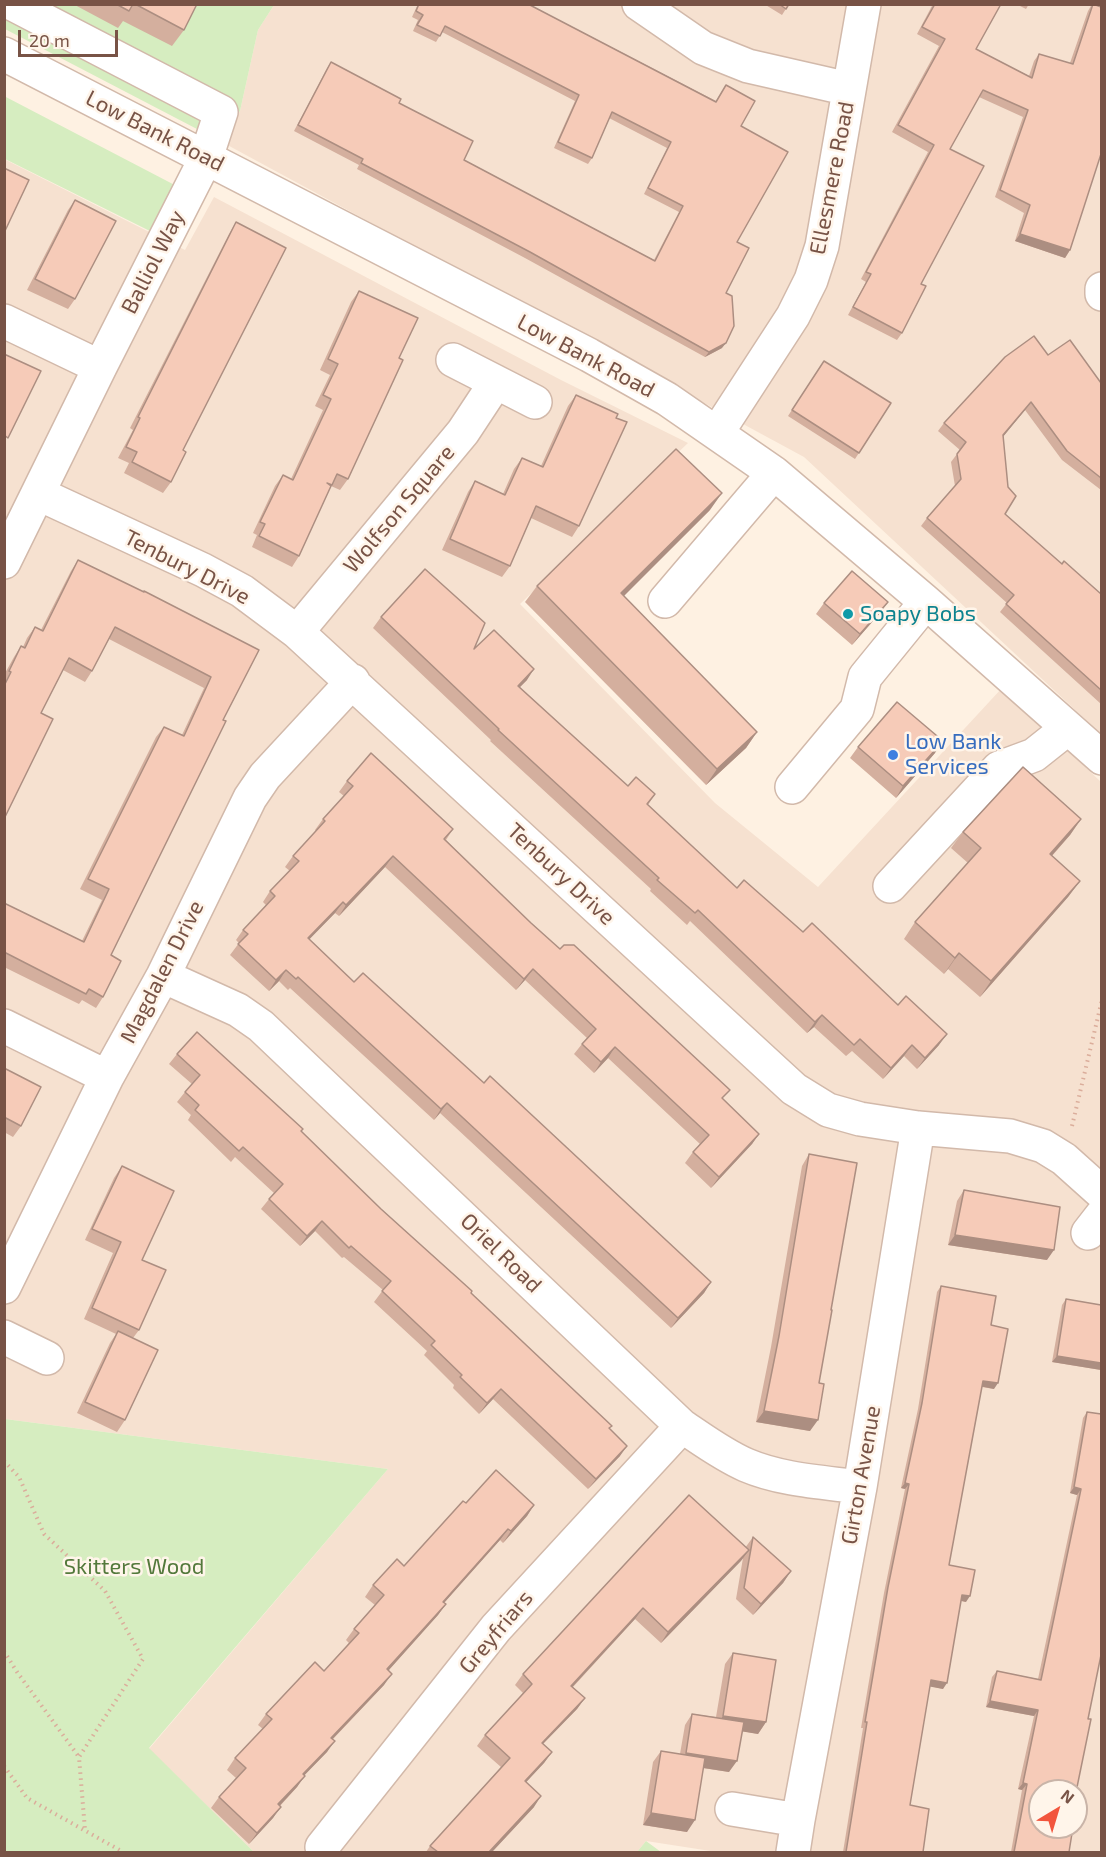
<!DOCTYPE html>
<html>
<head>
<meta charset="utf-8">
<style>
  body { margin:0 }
  #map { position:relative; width:1106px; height:1857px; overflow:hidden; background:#fef1e2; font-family:"Exo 2",sans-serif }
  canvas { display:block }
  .frame { position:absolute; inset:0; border:6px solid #785346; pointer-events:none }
  .north { position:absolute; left:1028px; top:1779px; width:60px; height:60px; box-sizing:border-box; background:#fff5ea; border:2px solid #c9b4a8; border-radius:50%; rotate:38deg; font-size:16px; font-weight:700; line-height:24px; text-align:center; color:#785346 }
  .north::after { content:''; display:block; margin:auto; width:21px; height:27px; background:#f2553d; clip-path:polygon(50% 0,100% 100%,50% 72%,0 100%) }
  .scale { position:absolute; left:18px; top:30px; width:100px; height:27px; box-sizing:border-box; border:3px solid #785346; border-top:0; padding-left:8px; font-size:18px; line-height:21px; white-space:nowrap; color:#785346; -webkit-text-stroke:4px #fff5ea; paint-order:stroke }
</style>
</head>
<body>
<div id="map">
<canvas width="1106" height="1857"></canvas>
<div class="frame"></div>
<div class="north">N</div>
<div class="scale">20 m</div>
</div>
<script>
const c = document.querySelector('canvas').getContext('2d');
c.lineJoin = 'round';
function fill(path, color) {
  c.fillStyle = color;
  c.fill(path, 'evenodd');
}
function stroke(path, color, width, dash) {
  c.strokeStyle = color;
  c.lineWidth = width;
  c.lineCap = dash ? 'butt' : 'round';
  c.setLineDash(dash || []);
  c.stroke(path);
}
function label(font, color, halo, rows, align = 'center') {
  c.font = font + ' "Exo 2",sans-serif';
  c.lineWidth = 5;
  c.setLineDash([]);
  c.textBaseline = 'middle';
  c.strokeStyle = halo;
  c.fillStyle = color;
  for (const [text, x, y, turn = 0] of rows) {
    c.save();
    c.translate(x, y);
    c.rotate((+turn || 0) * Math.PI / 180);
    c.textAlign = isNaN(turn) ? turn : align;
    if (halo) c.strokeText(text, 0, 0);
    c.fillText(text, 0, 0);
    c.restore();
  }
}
const residential = new Path2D(`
  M274,5H1101V734L804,457L220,141L240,111L258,30Z
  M4,159L185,250L214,197L561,380L688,443L520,604L715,803L818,887L1002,688L1101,782V1852H717L646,1841L637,1852H254L149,1749L388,1469L5,1419ZM1040,1791H1076V1827H1040Z`);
const green = new Path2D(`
  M4,5H274L258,30L240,111L220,141L5,29Z
  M4,96L190,193L168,240L5,159Z
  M5,1419L388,1469L149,1748L254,1852H5Z
  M646,1841L661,1852H637Z`);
const path = new Path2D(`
  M1072,1126L1102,1000
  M4,1461L19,1477L44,1534L105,1591L143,1659L79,1757L85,1830
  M4,1651L17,1672L79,1757
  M4,1766L27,1798L123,1852`);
const minor = new Path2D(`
  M639,4L703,48L748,66L849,89
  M4,54L589,355L667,399L774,473L926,602L1102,758
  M1102,289V294
  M4,321L100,367
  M453,360L535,402
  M717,433L793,316L811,280L822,246L864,4
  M39,494L203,570L242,591L297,632L794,1089L828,1110L860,1119L918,1128L1010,1136L1043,1146L1064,1159L1102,1193
  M4,562L100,367L206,158L221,112L13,4
  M665,601L774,473
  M297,632L463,432L496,382
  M792,787L857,709L865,677L926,602
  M890,886L999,768L1034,755L1068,728
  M163,976L238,1010L261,1026L682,1426C703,1440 723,1455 746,1465C781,1480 822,1482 860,1487
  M4,1026L107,1077
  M1088,1233L1102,1215
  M4,1287L107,1077L163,976L250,798L265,776L353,681
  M4,1337L47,1358
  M732,1809L798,1820L793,1852
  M798,1820L860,1487L918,1128
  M322,1847L496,1628L682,1426`);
const wall = new Path2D(`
  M73,4H197L184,30L172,46L123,21L118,28Z
  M418,4H528L716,101L726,85L741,126L737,242L726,293L722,348L705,357L525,258L357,169L359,165L294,131L327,68L331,62L399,103L464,160L654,260L679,212L644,194L667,148L609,118L592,158L588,164L554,148L575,101L442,32L436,42L413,31L418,20L412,17Z
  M764,4H789L782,15Z
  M933,4H1001L976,49L1029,76L1034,61L1039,54L1070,63L1088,11L1092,4L1070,250L1065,258L1015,241L1024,213L995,197L1023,117L979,97L950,149L921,284L902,333L897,340L848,315L866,282L861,279L928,152L892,132L939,46L917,34Z
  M1016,4H1029L1026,9Z
  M75,200V299L68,309L27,290L68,210Z
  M236,222L183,450L171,482L163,493L124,473L129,463L118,458L133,430L130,428L229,234Z
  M359,291L399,358L348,479L340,490L331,486L299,556L292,567L252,547L257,535L253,533L275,486L283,475L291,479L323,410L315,406L330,375L320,370L351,302Z
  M1048,355L1101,383V490L1062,460L1025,410L1003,436L1005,514L1062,564L1101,594V704L1000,612L1007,603L921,526L927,518L955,486L951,462L960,450L938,431L944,423Z
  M824,361L891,403L855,459L788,416Z
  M576,395L579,526L572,537L531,518L510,566L502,577L442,550L468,492L475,481L503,494L514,469L522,458L541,466L568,406Z
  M710,510L623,596L757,732L746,748L706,785L525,602L537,586Z
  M78,560L259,650L223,720L111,955L103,997L96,1008L82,1000L79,1004L4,967V903L82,941L102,900L80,889L156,737L164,727L182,735L204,688L109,639L92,671L85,682L63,670L41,713L4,819V675L14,657L21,646L23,647L27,638L35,627L41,630L71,571Z
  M824,603L880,613L852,645L816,614Z
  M381,617L474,649L527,680L520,687L628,786L655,794L648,805L737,888L803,932L939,1045L917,1069L904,1056L883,1079L852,1051L846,1056L814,1027L807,1033L690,921L687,925L650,891L651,889L490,741L491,740L373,628Z
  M858,747L935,753L896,798L850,758Z
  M347,781L453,829L446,840L531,923L759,1134L752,1144L711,1188L685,1163L693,1152L700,1144L608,1058L594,1073L574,1054L582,1044L587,1038L525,980L516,990L385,867L339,916L335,913L309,939L354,982L484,1083L711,1282L704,1293L671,1328L440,1113L434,1120L290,988L288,990L279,981L269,991L230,955L239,943L236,940L243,930L266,905L263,902L270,891L290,871L285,867L293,856L316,831L315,830L323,819L344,796L339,792Z
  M1081,819L1070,835L1052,856L1080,881L1068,897L980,997L948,969L944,974L904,939L915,922L968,863L951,848L963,832Z
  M177,1054L301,1132L381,1209L471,1293L609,1429L620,1456L588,1489L493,1399L479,1414L453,1388L454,1385L424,1355L427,1351L374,1302L383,1290L344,1257L342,1258L315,1231L300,1246L261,1209L274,1193L235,1157L231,1162L188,1120L191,1115L177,1102L185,1092L192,1084L169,1064Z
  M4,1068L21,1126L13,1137L4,1132Z
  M809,1154L831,1310L810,1431L756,1422L771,1347L802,1166Z
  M122,1166L142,1260L139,1330L133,1338L125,1420L117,1432L77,1413L110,1343L116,1334L84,1319L113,1253L85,1240L114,1178Z
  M964,1190L1047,1260L948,1245L957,1201Z
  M941,1286L991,1325L994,1389L982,1387L949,1565L966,1602L961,1601L943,1689L930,1686L910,1805L923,1852H843L863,1728H861L884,1593L905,1489L901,1488L918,1409L937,1292Z
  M1066,1299L1101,1305V1370L1052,1362L1062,1305Z
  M1087,1412L1101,1414L1040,1791L1069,1852H1011L1022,1790L1018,1789L1034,1716L986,1707L992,1677L997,1671L1038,1679L1077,1495L1070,1493L1083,1418Z
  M466,1503L534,1505L527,1516L503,1543L500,1540L444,1603L446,1604L438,1615L388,1671L384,1685L333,1739L327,1752L304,1775L297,1787L280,1806L273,1818L249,1844L211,1808L219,1797L236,1778L227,1770L235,1758L263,1729L258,1725L266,1714L324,1671L349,1643L346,1640L354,1629L375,1605L365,1597L373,1585L404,1566Z
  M753,1537L791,1571L783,1583L753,1615L736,1599L743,1558L661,1643L635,1619L573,1687L585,1698L577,1709L543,1744L552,1752L544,1763L526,1782L534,1807L492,1852H426L430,1846L501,1767L477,1746L485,1735L523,1693L515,1685L523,1674L745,1548Z
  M733,1653L766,1722L758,1734L742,1731L729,1772L703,1768L687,1832L643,1825L653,1762L661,1751L680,1754L685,1725L692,1714L716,1717L725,1664Z`);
const shadedWall = new Path2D(`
  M1020,234L1070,250L1065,258L1015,241Z
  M726,343L722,348L705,357L709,352Z
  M1031,402L1025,410L998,443L1003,435Z
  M722,493L710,510L610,610L621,593Z
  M888,602L880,613L852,645L860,634Z
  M534,669L527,680L510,697L518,686Z
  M757,732L746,748L706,785L717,769Z
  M943,741L935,753L896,798L903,786Z
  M1081,819L1070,835L1039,870L1050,854Z
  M393,856L385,867L339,916L346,905Z
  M1080,881L1068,897L980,997L991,981Z
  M343,902L335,913L300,949L308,938Z
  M959,953L948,969L944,974L955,958Z
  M533,969L525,980L516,990L524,979Z
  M286,970L279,981L269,991L276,980Z
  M822,1015L814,1027L807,1033L815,1022Z
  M947,1034L939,1045L917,1069L925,1058Z
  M912,1045L904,1056L883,1079L891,1068Z
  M615,1047L608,1058L594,1073L601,1062Z
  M447,1103L440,1113L434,1120L441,1109Z
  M759,1134L752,1144L711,1188L719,1177Z
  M322,1221L315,1231L300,1246L307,1236Z
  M955,1235L1054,1250L1047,1260L948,1245Z
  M711,1282L704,1293L671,1328L678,1318Z
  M1057,1356L1101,1363V1370L1052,1362Z
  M983,1381L998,1383L994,1389L979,1386Z
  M501,1389L493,1399L479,1414L487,1403Z
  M764,1411L818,1420L810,1431L756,1422Z
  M627,1446L620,1456L588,1489L596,1479Z
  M905,1483L909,1484L905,1489L901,1488Z
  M1074,1487L1081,1489L1077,1495L1070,1493Z
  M534,1505L527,1516L503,1543L511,1531Z
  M508,1529L500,1540L435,1613L443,1602Z
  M749,1550L741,1561L661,1643L668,1632Z
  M791,1571L783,1583L753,1615L761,1604Z
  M962,1595L970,1596L966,1602L958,1600Z
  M446,1604L438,1615L379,1681L387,1669Z
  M643,1608L635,1619L564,1696L571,1686Z
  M392,1674L384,1685L323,1749L331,1738Z
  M931,1680L947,1683L943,1689L927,1686Z
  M585,1698L577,1709L534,1753L542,1743Z
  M990,1701L1038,1710L1034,1716L986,1707Z
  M723,1716L766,1722L758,1734L715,1727Z
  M335,1741L327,1752L295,1785L303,1774Z
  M552,1752L544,1763L517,1792L525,1781Z
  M686,1753L737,1761L729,1772L678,1764Z
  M305,1776L297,1787L270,1816L278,1804Z
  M1023,1783L1027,1784L1022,1790L1018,1789Z
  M541,1796L534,1807L492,1852H489Z
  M281,1807L273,1818L249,1844L257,1833Z
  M651,1813L695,1820L687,1832L643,1825Z`);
const building = new Path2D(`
  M116,4H133L129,11Z
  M135,4H197L184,30Z
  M419,4H528L716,102L726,85L755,101L741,126L788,152L737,242L749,248L726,293L732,296L734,326L726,343L709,352L530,252L361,163L363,159L298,125L331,62L401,99L399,103L473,141L464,160L655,261L683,206L648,188L671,142L612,112L592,158L558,142L579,95L445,26L440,36L417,25L423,15L416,11Z
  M779,4H789L786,9Z
  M935,4H1001L976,49L1032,78L1039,54L1073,64L1093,4L1101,7V154L1070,250L1020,234L1030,205L1000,190L1028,110L983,90L950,149L984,166L921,284L926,286L902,333L853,307L871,274L866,272L934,145L898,125L945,39L922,27Z
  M4,168L29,180L4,233Z
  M75,200L116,221L75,299L35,279Z
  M236,222L286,248L183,450L186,452L171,482L132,462L137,452L126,447L140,418L138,417Z
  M359,291L418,318L399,358L403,360L348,479L337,474L332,485L327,483L331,486L299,556L259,536L265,524L260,522L283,475L293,480L331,399L323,395L338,364L328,359Z
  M1034,336L1048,355L1070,340L1101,383V478L1067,451L1031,402L1003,435L1008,487L1016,496L1005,514L1062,564L1064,561L1101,594V690L1006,604L1014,595L927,518L961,479L957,454L966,442L944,423L1005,357Z
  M4,354L41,371L8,438L4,435Z
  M824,361L891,403L859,453L792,410Z
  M576,395L618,414L616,418L627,422L579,526L536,506L510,566L450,539L475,481L505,495L522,458L543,467Z
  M676,449L722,493L621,593L757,732L717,769L537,586Z
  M78,560L144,592V591L259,650L223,720L226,721L111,955L121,961L103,997L89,989L86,994L4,952V903L84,942L109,889L88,879L164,727L184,736L211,677L115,627L92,671L69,658L41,713L53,719L4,819V686L11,672L9,671L21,646L25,648L35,627L43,631Z
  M425,569L485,623L474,649L494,630L534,669L518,686L628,786L636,777L655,794L647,804L737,888L744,880L803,932L812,923L898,1005L906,996L947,1034L925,1058L912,1045L891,1068L860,1039L854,1045L822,1015L815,1022L698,910L695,913L657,880L659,878L498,730L499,729L381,617Z
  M852,571L888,602L860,634L824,603Z
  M897,702L943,741L903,786L858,747Z
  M371,753L453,829L444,839L531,923L560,949L564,945H574L730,1090L722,1098L759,1134L719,1177L693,1152L709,1135L615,1047L601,1062L582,1044L596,1029L533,969L524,979L393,856L346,905L343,902L308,938L354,982L363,973L484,1083L490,1076L711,1282L678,1318L447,1103L441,1109L298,977L296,979L286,970L276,980L238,944L248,934L243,930L275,896L270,891L299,861L293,856L325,821L323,819L353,786L347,781Z
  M1023,767L1081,819L1050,854L1080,881L991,981L959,953L955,958L915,922L981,848L963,832Z
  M197,1032L303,1129L301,1131L381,1209L472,1291L471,1293L612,1426L609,1428L627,1446L596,1479L501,1389L487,1403L460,1377L462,1375L431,1345L435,1341L382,1291L391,1281L351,1246L349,1248L322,1221L307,1236L269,1199L283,1184L243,1147L239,1151L195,1110L199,1105L185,1092L200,1075L177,1054Z
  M4,1068L41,1087L21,1126L4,1117Z
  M809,1154L857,1163L831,1310H832L819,1383L824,1384L818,1420L764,1411L779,1336Z
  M122,1166L174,1191L142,1260L166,1270L139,1330L92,1308L121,1242L92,1229Z
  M964,1190L1060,1207L1054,1250L955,1235Z
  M941,1286L996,1296L991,1325L1008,1329L998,1383L983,1381L949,1565L975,1570L970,1596L962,1595L947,1683L931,1680L910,1805L929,1809L923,1852H846L867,1722H865L888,1587L909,1484L905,1483L922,1403Z
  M1066,1299L1101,1305V1363L1057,1356Z
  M118,1331L158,1350L125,1420L85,1402Z
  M1087,1412L1101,1414V1655L1088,1719H1091L1076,1792V1791H1040V1827H1073L1069,1852H1014L1027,1784L1023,1783L1038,1710L990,1701L997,1671L1041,1680L1081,1489L1074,1487Z
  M496,1470L534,1505L511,1531L508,1529L443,1602L446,1604L387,1669L392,1674L331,1738L335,1741L303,1774L305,1776L278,1804L281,1807L257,1833L219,1797L246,1768L235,1758L272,1719L266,1714L315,1662L324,1671L359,1633L354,1629L384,1595L373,1585L397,1559L404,1566L463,1501L466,1503Z
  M689,1495L749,1550L668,1632L643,1608L571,1686L585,1698L542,1743L552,1752L525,1781L541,1796L489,1852H438L430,1846L510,1758L485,1735L532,1684L523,1674Z
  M753,1537L791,1571L761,1604L744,1588Z
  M733,1653L776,1660L766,1722L723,1716Z
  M692,1714L744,1722L737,1761L686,1753Z
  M661,1751L705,1758L695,1820L651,1813Z`);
const markers = [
  [848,614,6,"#0f9aa8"],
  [893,755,6,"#3f7fe0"]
];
const streetNames = [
  ["Low Bank Road",155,131,27],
  ["Ellesmere Road",832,178,-79],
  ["Balliol Way",153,262,-63],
  ["Low Bank Road",586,356,28],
  ["Wolfson Square",399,509,-50],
  ["Tenbury Drive",187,567,27],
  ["Tenbury Drive",561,874,43],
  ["Magdalen Drive",162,972,-63],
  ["Oriel Road",501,1253,44],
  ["Girton Avenue",861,1475,-80],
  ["Greyfriars",496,1632,-50]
];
const cultureNames = [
  ["Soapy Bobs",860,614]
];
const shopNames = [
  ["Low Bank",905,742],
  ["Services",905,767]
];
const parkNames = [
  ["Skitters Wood",134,1567]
];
fill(residential, '#f6e1d0');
fill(green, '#d6edc0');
stroke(minor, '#d2b9aa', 36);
stroke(path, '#dbad9b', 4, [1.5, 4.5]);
stroke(minor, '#fff', 33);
fill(wall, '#d4af9e');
fill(shadedWall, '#ac8e81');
fill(building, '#f6cbb8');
stroke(building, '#ac8e81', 1.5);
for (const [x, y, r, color] of markers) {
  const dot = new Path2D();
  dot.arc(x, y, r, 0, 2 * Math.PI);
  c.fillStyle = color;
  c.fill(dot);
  stroke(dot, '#fff5ea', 2);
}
label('22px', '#785346', '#fff5ea', streetNames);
label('22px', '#0d838f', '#fff5ea', cultureNames, 'left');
label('22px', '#366cbe', '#fff5ea', shopNames, 'left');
label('22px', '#53793b', '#fff5ea', parkNames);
</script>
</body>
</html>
